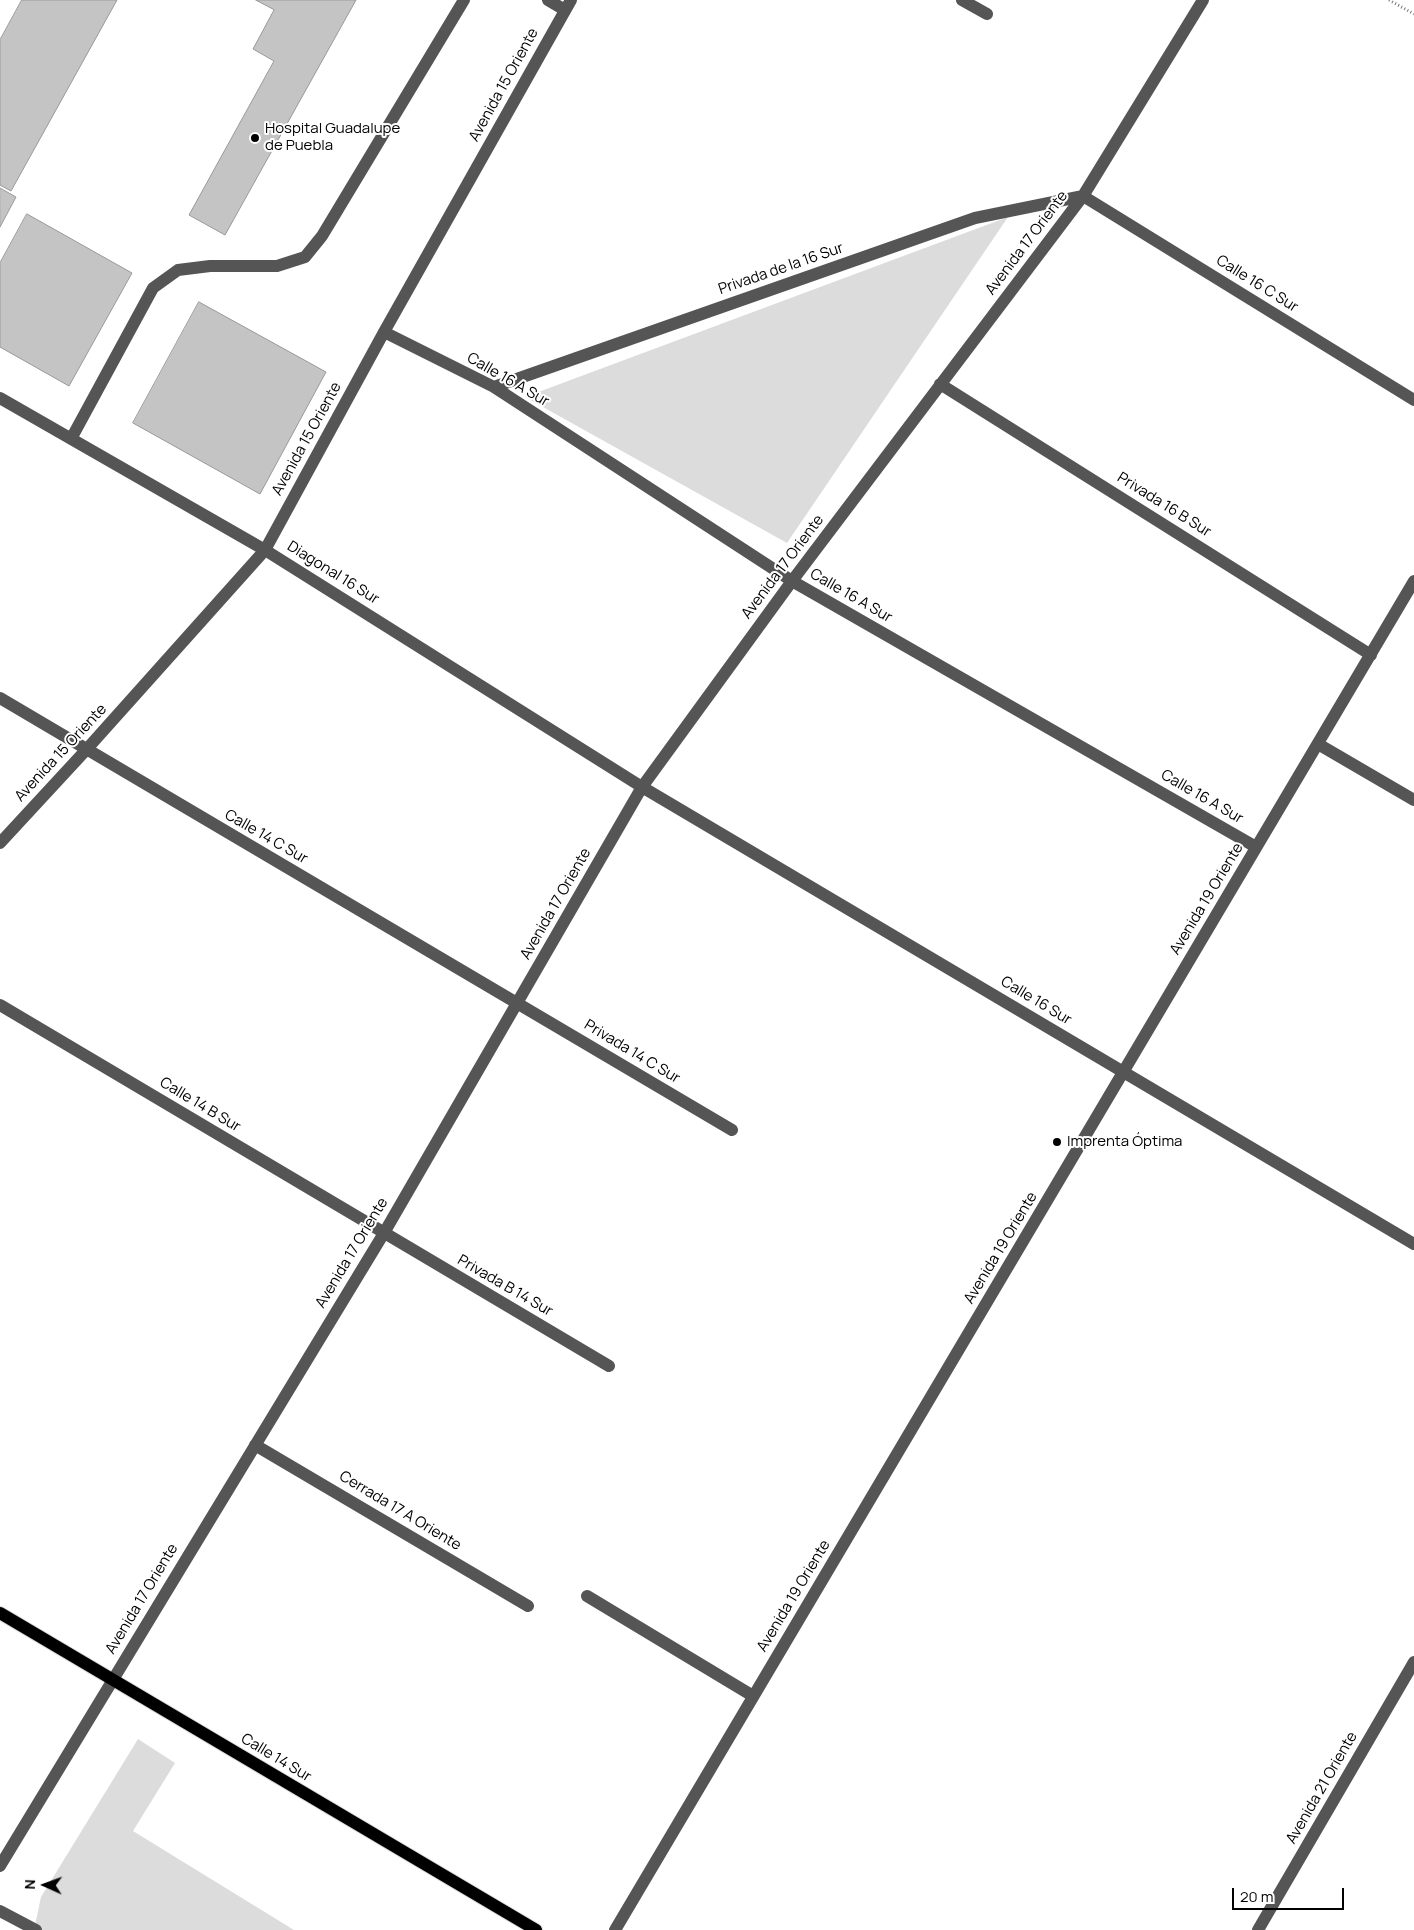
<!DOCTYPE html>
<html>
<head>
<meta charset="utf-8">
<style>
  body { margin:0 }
  #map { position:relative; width:1414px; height:1930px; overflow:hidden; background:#fff; font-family:Manrope,sans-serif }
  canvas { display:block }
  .north { position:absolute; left:20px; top:1860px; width:50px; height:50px; -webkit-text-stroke:4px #fff; paint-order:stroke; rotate:272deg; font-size:14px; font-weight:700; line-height:20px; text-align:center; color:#000 }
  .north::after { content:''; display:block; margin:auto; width:18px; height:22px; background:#000; clip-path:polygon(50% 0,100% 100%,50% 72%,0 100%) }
  .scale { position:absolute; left:1232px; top:1888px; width:112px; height:22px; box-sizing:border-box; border:2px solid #000; border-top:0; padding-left:6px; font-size:15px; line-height:18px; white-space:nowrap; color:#000; -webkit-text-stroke:4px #fff; paint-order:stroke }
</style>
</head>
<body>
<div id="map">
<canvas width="1414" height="1930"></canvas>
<div class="north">N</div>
<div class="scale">20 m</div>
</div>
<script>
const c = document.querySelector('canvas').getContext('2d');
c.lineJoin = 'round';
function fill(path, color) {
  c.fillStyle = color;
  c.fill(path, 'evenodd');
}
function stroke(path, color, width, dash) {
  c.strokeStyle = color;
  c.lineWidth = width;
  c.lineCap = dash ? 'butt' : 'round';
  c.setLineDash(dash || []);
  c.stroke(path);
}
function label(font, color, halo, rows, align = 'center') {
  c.font = font + ' Manrope,sans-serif';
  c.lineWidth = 4;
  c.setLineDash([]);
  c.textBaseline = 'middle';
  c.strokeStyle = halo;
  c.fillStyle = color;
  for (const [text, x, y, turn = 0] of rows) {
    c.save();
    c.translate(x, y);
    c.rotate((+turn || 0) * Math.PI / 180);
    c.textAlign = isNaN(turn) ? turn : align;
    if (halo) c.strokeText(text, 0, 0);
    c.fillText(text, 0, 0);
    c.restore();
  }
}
const green = new Path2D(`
  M1008,217L787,543L525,397Z
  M138,1739L175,1763L133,1831L294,1930H34L41,1897Z`);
const building = new Path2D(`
  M22,0H117L11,191L0,185V40Z
  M256,0H356L225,235L189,215L274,61L253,49L274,10Z
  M0,188L16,197L0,227Z
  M27,214L132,273L69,386L0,347V263Z
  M199,302L326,372L260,494L133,423Z`);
const path = new Path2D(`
  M1389,0L1414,14`);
const minor = new Path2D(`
  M548,0L565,10
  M962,0L987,14
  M384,332L494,387L792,581L1256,847
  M940,384L1371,655
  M494,387L975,218L1083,196L1414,400
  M0,398L265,550L642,787L1414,1244
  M71,439L153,288L178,270L210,266H277L305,257L322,236L464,0
  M0,698L732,1130
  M1318,744L1414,800
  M0,843L86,750L265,550L384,332L571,0
  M0,1005L609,1366
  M255,1445L528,1606
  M587,1596L753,1696
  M0,1866L384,1233L642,787L792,581L1083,196L1203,0
  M0,1911L36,1930
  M615,1930L1414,581
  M1258,1930L1414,1662`);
const major = new Path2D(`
  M0,1613L536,1930`);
const markers = [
  [255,138,5,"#000"],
  [1057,1142,5,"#000"]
];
const streetNames = [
  ["Avenida 15 Oriente",504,85,-61],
  ["Avenida 17 Oriente",1027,243,-53],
  ["Privada de la 16 Sur",781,269,-19],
  ["Calle 16 C Sur",1257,284,32],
  ["Calle 16 A Sur",508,380,30],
  ["Avenida 15 Oriente",307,439,-61],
  ["Privada 16 B Sur",1164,505,32],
  ["Avenida 17 Oriente",783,567,-53],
  ["Diagonal 16 Sur",333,573,32],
  ["Calle 16 A Sur",851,596,30],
  ["Avenida 15 Oriente",61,753,-47],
  ["Calle 16 A Sur",1202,797,30],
  ["Calle 14 C Sur",266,837,30],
  ["Avenida 19 Oriente",1207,899,-59],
  ["Avenida 17 Oriente",556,904,-60],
  ["Calle 16 Sur",1036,1001,31],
  ["Privada 14 C Sur",632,1052,31],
  ["Calle 14 B Sur",200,1105,31],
  ["Avenida 19 Oriente",1001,1248,-59],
  ["Avenida 17 Oriente",352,1253,-59],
  ["Privada B 14 Sur",505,1286,30],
  ["Cerrada 17 A Oriente",400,1511,31],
  ["Avenida 19 Oriente",794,1596,-59],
  ["Avenida 17 Oriente",142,1599,-59],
  ["Calle 14 Sur",276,1758,31],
  ["Avenida 21 Oriente",1322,1788,-60]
];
const poiNames = [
  ["Hospital Guadalupe",265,129],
  ["de Puebla",265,146],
  ["Imprenta Óptima",1067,1142]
];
fill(green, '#dcdcdc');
fill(building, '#c4c4c4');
stroke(building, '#999', 1);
stroke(major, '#dbdbdb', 14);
stroke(path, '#777', 3, [1, 2.5]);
stroke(minor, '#555', 12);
stroke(major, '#000', 12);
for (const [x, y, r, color] of markers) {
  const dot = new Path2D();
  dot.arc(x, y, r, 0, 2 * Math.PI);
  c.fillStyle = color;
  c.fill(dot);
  stroke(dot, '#fff', 2);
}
label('15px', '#000', '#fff', streetNames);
label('15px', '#000', '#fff', poiNames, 'left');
</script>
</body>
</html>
